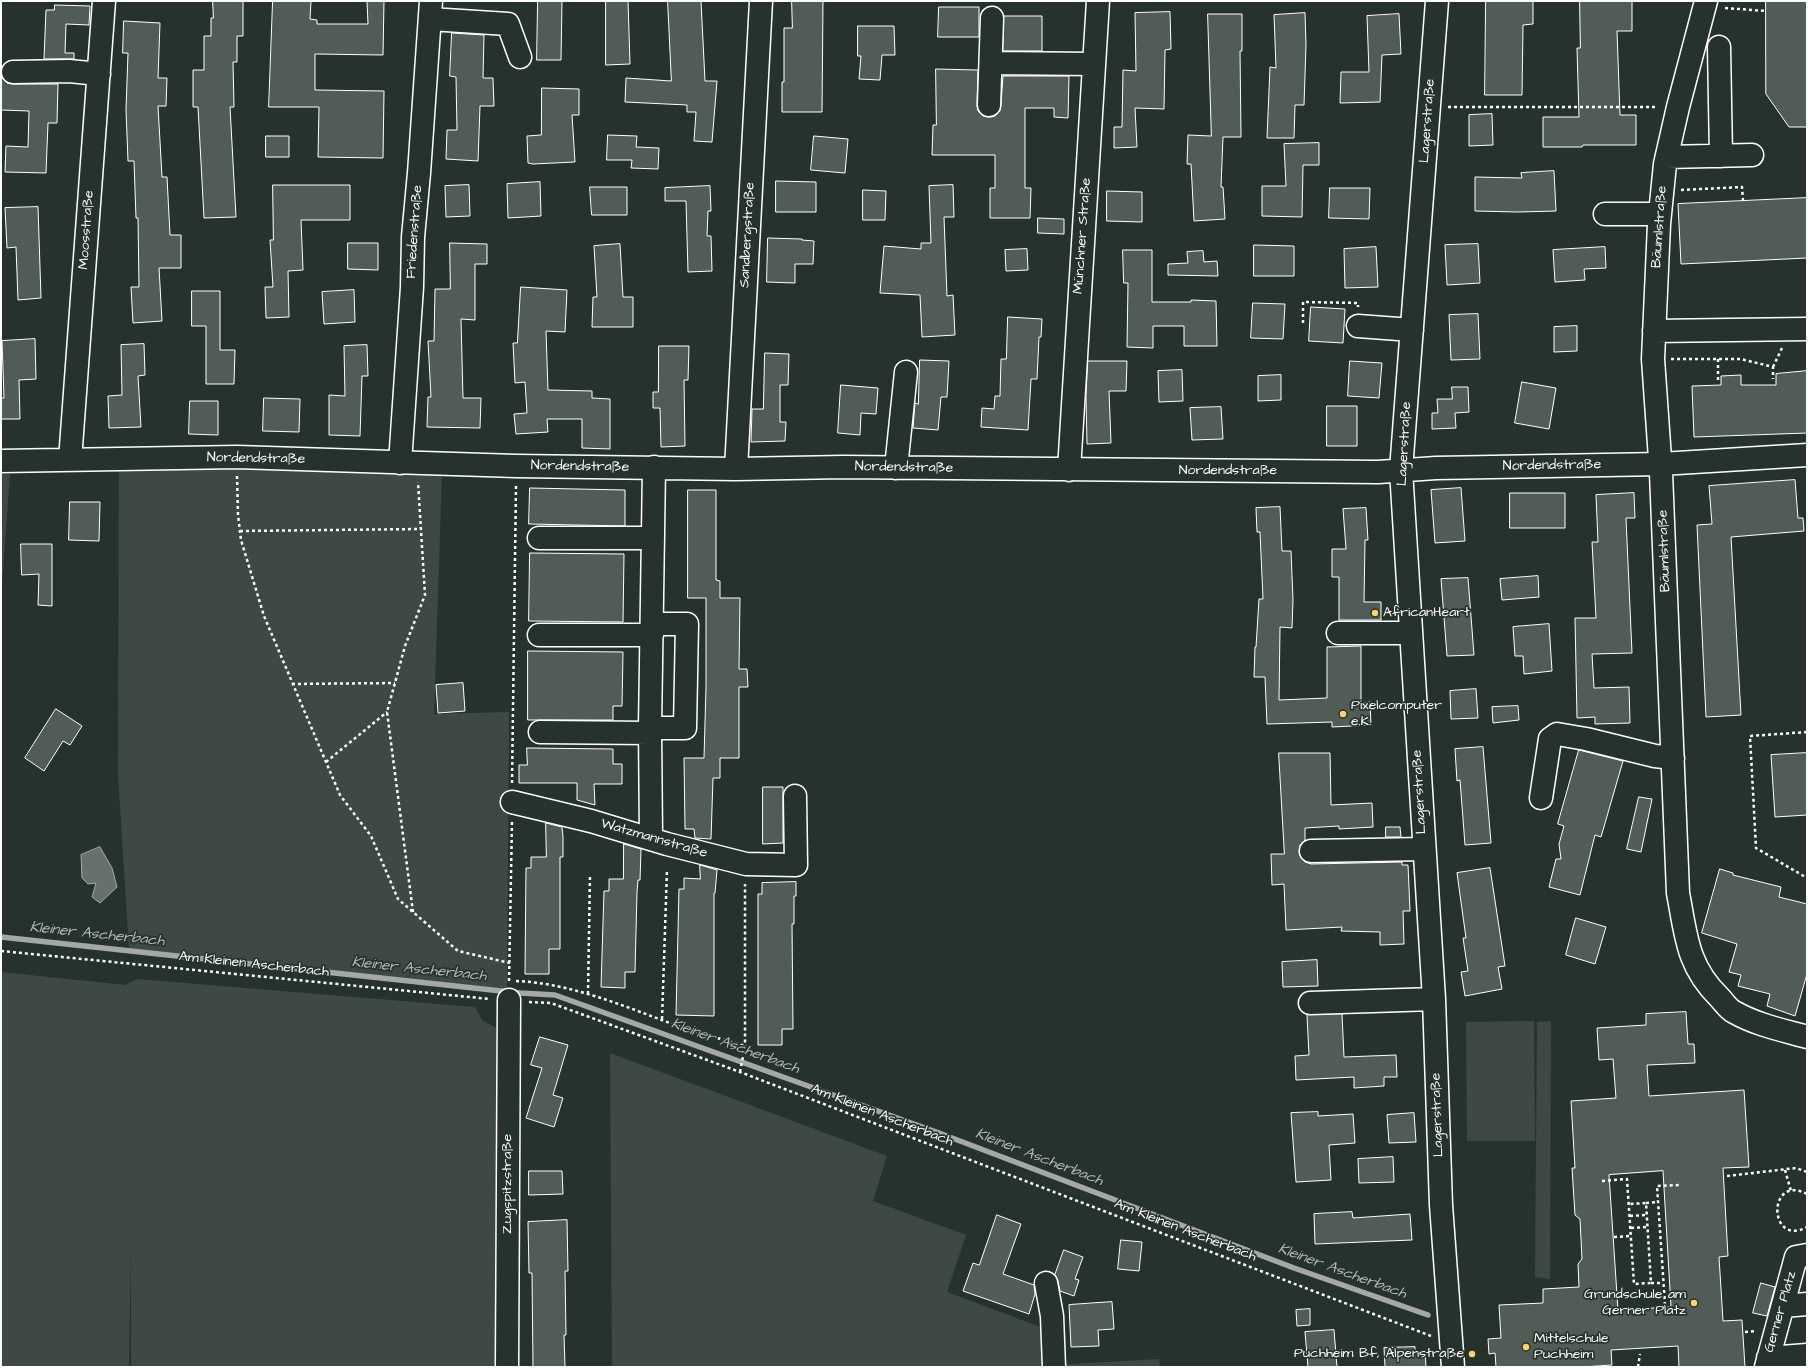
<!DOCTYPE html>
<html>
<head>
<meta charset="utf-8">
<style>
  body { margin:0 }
  #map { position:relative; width:1808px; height:1368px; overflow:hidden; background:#26332d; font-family:"Architects Daughter",sans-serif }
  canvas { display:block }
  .frame { position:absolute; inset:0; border:2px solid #fff; pointer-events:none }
</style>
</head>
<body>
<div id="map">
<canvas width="1808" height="1368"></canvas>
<div class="frame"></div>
</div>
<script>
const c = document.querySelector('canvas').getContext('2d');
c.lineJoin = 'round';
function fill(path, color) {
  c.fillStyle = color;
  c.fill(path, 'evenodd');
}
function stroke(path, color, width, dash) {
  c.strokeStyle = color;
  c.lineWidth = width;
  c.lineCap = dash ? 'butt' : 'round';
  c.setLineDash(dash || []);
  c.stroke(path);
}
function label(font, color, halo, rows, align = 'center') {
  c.font = font + ' "Architects Daughter",sans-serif';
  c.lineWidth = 3.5;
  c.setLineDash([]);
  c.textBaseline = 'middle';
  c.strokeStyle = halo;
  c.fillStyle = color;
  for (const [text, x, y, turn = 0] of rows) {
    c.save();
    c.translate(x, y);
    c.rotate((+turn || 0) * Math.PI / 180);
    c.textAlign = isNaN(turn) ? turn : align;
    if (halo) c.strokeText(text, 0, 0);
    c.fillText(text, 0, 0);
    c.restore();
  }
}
const green = new Path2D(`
  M119,468L442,472L434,714L509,712L507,989L129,949L118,775Z
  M1,474H10L1,599Z
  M1,972L125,985L137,979L475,1007L482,1020L500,1030L498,1367H131V1246L129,1367H1Z
  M1534,1021L1535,1141H1467L1466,1022Z
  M1551,1021L1550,1279L1535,1277L1537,1022Z
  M610,1053L887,1156L873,1201L966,1235L947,1292L1051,1331L1053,1365L1159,1359L1160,1367H612Z`);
const water = new Path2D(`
  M100,847L112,868L117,887L100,903L92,897L96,883L88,884L82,878L81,855Z`);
const stream = new Path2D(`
  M1,937L520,993L555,995L939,1133L1294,1268L1428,1315`);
const building = new Path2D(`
  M213,1H243V36H237V62H233L234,107H230L236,217L204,218L198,107H193V70H204V36H211V18H213Z
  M273,1H311L310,19L317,20V24H368L367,1H384L383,55L315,54V90L384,91L383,158L318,157L319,107H269Z
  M538,1H562L561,60H537Z
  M606,1H628L630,64L606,65Z
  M668,1H701L705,81H717L712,142L694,141L696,112H687V105L625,102L626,78L671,81Z
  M792,1H823L822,112H782V82H784V28H792Z
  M1486,1H1533V24L1523,25L1522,95H1485Z
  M1580,1H1632V31H1617L1620,115H1636V145H1583L1582,147H1543V117H1579L1577,48H1580Z
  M1766,1H1807V127H1789L1766,94Z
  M55,5L90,6L89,25L66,24L65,53H74V59H44L46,10H54Z
  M939,7H979V37H938Z
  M1170,12L1171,49L1165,50L1164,109L1135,108L1137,147L1114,148V127H1122L1123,70L1136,71L1135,13Z
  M1305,13L1306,45L1304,105H1295L1294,138H1267L1270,67L1276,68L1274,15Z
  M1208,14H1242V51H1240L1241,137H1223L1221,187H1223L1225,219L1194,221L1191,164H1187L1188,135L1211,136Z
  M1399,14L1401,54L1382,55L1380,102L1340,103L1341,72H1369L1367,16Z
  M1004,16H1042V51H1003Z
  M124,21L160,23L158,78H167L166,106H158L162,177H167L170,235H181V268H159L162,321L133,323L131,287H139L138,218H136L134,161H128L126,110L128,53H123Z
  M858,26H894L895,55H882L880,80L859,79L861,56H858Z
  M452,33L484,35L483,78H493L494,106H480L478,161L446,159L447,130H457L456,77L450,76Z
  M936,69L978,70L977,105L978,111L983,116L988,117L995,116L1000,111L1001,105L1003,76H1069L1068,118L1054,117V108H1025V188H1031L1030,218H990V188H995V155H932L933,125H936Z
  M1,77L7,83L13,84H58L57,123H48L46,173L5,172L6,146L28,147L29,111L1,110Z
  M542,88L579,89V115H572L575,162L533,164L528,163L527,136L541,135Z
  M1492,114L1493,145L1469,146V115Z
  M608,135L637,136L636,147L659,148L658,169L631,168L632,160H607Z
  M266,136H289V157H266Z
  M814,136L848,139L845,173L811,170Z
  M1319,143V165H1303L1302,217L1262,216V186H1286L1284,144Z
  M1554,171L1556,211L1518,212L1475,211V177L1522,178L1521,173Z
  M776,181L816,182V212H776Z
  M540,182L541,216L508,218L507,184Z
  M273,185H350V220H301L303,270L288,271L289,317L266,318L265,287H273L270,240H273Z
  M469,185L470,216L446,217L445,186Z
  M953,185L954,217H944L947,296L953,295L955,335L922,337L920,295L880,293L884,246L921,249V243H931L929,186Z
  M710,186L711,211H708L707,236H711L712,271L688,272L686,201H665V188Z
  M590,187H627V215H592Z
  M1330,188H1370L1369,219L1329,218Z
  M863,190L886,191L885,220H863Z
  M1107,191L1142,192V222L1107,221Z
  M1807,198V258L1681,264L1678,204Z
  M38,207L41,298L18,300L16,247L7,248L5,208Z
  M1038,218L1064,219V234L1038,233Z
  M768,238L802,239V240L814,241L813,264H795V283L767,282Z
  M348,243H378V270L348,269Z
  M450,243L487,244V264H475V320L461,319L463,398H481L480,428L427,427L428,397H431L428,341H434L435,289H450Z
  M620,244L623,297H633V327H592L593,297H597L594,246Z
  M1478,244L1480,283L1447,285L1445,245Z
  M1254,245L1294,246V276H1254Z
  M1376,247L1378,287L1345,288L1344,249Z
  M1605,247L1606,268L1584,269L1585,280L1555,282L1553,250Z
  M1027,249L1028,270L1006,271L1005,250Z
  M1123,250H1152V302H1191V300L1216,301L1217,346H1184V326H1153V348L1127,347L1128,283H1124Z
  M1203,251L1204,262L1217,261L1218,276L1168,275V264L1188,263L1187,252Z
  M521,287L567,290L565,332L546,331L548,390L592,391V398L610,399V449L582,448V419H547L548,432L516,434L514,414L527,413L525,382L515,383L513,343H517Z
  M354,290L355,322L324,324L322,292Z
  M192,291H220V350H235L234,384H206V326H192Z
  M1253,303L1285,304L1283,339L1251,338Z
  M1311,307L1345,309L1343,343L1309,341Z
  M1478,314L1480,359L1451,360L1449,315Z
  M1008,317L1042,319L1041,337H1039L1037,379H1031L1028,430L981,427L982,408L994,409L995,396H1000L1001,359H1006Z
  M1577,326V351L1554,352V327Z
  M35,339L36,379L19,380L20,419H1V398H4L2,341Z
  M144,344L145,375L138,376L141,427L109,428L108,396L122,395L121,345Z
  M367,345L368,376H362L360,436L329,435V395L345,396L344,346Z
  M659,346H689L688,380H684L685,446L661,447L660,408H653V392H658Z
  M765,353L789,354L788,385H780V422H786L785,441L751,442L752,409H763Z
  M920,360L949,361L947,397H941L938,430L913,428L915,403L918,404Z
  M1088,361H1127L1126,391H1109L1111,443L1087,444L1086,396Z
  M1350,361L1382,363L1379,398L1348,396Z
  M1182,370L1183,401L1159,402L1158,371Z
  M1807,371V433L1694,437L1692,386L1721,385V376L1741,375V385H1776V374Z
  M1281,375V400L1258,401V376Z
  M1522,382L1556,388L1549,429L1515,423Z
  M841,385L878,388L876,414L861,413L860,435L838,433Z
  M1452,387H1468L1469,412L1455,413L1456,428L1432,429V413H1438L1437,399H1452Z
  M264,398L300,399L299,432L263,431Z
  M190,401H218V435L189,434Z
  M1327,406H1357V446H1327Z
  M1221,407L1223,439L1192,440L1190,408Z
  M1795,480L1798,518H1803L1804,531L1731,537L1741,715L1706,717L1697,525L1712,524L1709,486Z
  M530,488L625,490V526L529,524Z
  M1461,488L1465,541L1435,543L1431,490Z
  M688,490H716V580L720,581V598H740L739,669H747L748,687H739V758H720V778H713L711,839L695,838L694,829H685L684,758H704L706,687V598H688Z
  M1510,493H1565V528H1510Z
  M1634,493L1635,518H1626L1632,653L1592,654L1594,688L1629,687L1630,723L1595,724V717L1577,718L1575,618H1596L1592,542H1598L1596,495Z
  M70,502H100L99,541L69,540Z
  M1280,507L1282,551H1291L1293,600L1292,628L1280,627L1279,700L1327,698V647L1361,646V703L1370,702L1371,725L1332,727V722L1267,724L1265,677H1254L1255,647H1256L1259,599H1263L1260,532H1257L1256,508Z
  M1366,508L1368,540H1365L1364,602H1381V620H1339V577H1332V549H1346L1343,509Z
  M21,544H52V606L38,605L39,574L22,575Z
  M530,553L624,554L623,622L529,621Z
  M1538,576L1539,597L1502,600L1500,579Z
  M1468,578L1474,655L1447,656L1441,579Z
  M1549,624L1552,671L1524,674L1523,656H1515L1513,627Z
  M528,651L623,652L622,706H613V720H528Z
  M463,683L465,711L438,713L436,685Z
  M1476,689L1478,718L1451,719L1450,691Z
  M1518,706L1519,720L1493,723L1492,707Z
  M56,709L82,726L70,745L63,741L44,771L25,758Z
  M1483,747L1491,843L1465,845L1460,780L1457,781L1455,749Z
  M527,748L613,749V764H622V784H594L595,805L577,800V783H519V765H527Z
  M1579,750L1623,761L1601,837L1595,835L1580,895L1549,887L1556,859H1561L1559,844L1564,826L1558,824Z
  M1279,753H1330L1331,805L1372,803L1373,827L1339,829V826L1305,828V840L1300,845L1299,852L1301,858L1305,862L1311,864L1402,862V865H1408L1410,911H1403L1404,944L1380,945V932L1341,931L1342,927L1286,930L1284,884L1272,885L1271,854H1284Z
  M1807,753V815L1775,817L1771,755Z
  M763,787H783V843L763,844Z
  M1639,797L1652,799L1641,852L1627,849Z
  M546,823L562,827L563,837V857H560V949H549V974H525L526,868H531V857H546Z
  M1386,827H1400L1401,837H1386Z
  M624,844L641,849L640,880H638L637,892L635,972H625V988L601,987L604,891H609V879H623Z
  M700,865L717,870L715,893H714V1016L676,1015L679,889H684V878L700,879Z
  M1490,868L1505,966L1498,967L1502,989L1465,996L1461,972L1468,971L1463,938H1466L1457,873Z
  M1720,869L1733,873V875L1781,887L1779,897L1807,904V974L1795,1016L1767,1006L1770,994L1738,986L1741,975L1729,972L1737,944L1702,933Z
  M796,882V896H794V924H792L793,1029H782V1045H758V894H762V883Z
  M1576,918L1606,927L1595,964L1566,955Z
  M1317,960L1318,986L1283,987L1282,962Z
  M1686,1012L1688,1044H1694L1695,1063L1647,1065L1649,1096L1744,1090L1749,1167L1723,1168L1728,1256L1719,1257L1723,1321L1742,1320L1745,1367H1679L1678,1346L1611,1350L1612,1365L1582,1367H1496L1495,1353L1489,1354L1488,1339L1501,1338L1499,1305L1543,1303V1289L1579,1287L1578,1264L1582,1259L1580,1219L1575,1215L1572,1168H1575L1571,1101L1616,1098L1613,1059L1599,1060L1597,1028L1646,1025V1014ZM1663,1171L1671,1307L1618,1310L1609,1175Z
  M1342,1014L1344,1057L1396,1055L1397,1077H1384V1086L1354,1088V1077L1296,1080L1295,1056L1309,1055L1307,1015Z
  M540,1037L568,1045L553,1095L563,1098L554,1127L526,1118L542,1068L531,1065Z
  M1318,1112V1116L1353,1114L1355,1143L1329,1145L1331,1180L1296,1182L1291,1113Z
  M1414,1113L1416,1142L1389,1143L1387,1115Z
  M1393,1157L1394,1182L1359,1183L1358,1159Z
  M529,1171H562L563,1194L529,1195Z
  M1352,1212L1353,1218L1410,1214L1412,1240L1315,1244L1314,1214Z
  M997,1215L1021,1224L1003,1274L1034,1285L1035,1294L1029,1314L963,1291L973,1263L979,1265Z
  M567,1220L568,1271H565L566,1335H564L565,1367H533L532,1273H529L528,1222Z
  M1121,1240L1142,1242L1139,1271L1118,1269Z
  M1064,1250L1083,1257L1075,1279L1079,1280L1074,1296L1060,1291L1058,1281L1055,1275Z
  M1761,1283L1775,1287L1767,1316L1753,1313Z
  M1112,1302L1114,1329L1098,1330L1099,1346L1071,1347L1069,1305Z
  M1310,1309V1325L1297,1326L1296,1310Z
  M1334,1330L1337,1367H1308L1305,1332Z
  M1415,1347V1352H1425L1426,1367H1385L1384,1348Z`);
const path = new Path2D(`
  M1725,8L1766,11
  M1448,107H1657
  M1681,190L1742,187L1743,201
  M1303,323V302L1358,303V307
  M1671,359H1741L1773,367V379
  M1773,367L1782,348
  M1718,380V359
  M237,476L238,515L241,540L264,616L340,795L371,836L398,899L458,951L510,963
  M240,531L421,529
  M292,684L395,683
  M1807,732L1750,736L1756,848L1807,878
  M326,762L387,712
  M512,783L516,485
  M413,912L387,712L405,646L425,595L418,482
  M1,951L490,999
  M509,981L512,822
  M516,981C570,983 624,1006 675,1025C698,1033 722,1039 745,1046
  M588,994L590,874
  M529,1002L551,1003L740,1072L1431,1336
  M662,1019L667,870
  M740,1072L745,1046V884
  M1785,1170L1791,1191
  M1727,1176L1796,1168L1807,1172
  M1602,1181L1627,1179L1634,1284L1651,1283L1646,1203L1629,1204
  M1807,1194C1767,1173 1768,1248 1807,1227
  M1646,1203L1658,1202
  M1630,1216L1646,1215
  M1631,1228L1647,1227
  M1614,1237L1631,1236
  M1651,1283H1663
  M1665,1305L1657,1186L1679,1185
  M1745,1332L1756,1331
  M1638,1367L1640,1354`);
const minor = new Path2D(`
  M1437,1L1401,470L1434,999L1441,1205L1453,1367
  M1706,1L1678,107L1665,164L1659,224L1653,359L1661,473L1678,893C1686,935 1687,966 1719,997C1724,1002 1728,1009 1734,1012C1757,1025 1782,1030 1807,1037
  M430,19L508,24L520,57
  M1719,47L1721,156
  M991,63L1094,64
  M13,72L69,71L99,74
  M989,105L992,18
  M1667,157L1752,155
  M1605,214H1660
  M1358,326L1412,330
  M1654,331L1807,329
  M70,460L104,1
  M1,461L237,457L516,466L736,469L843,467L1378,472L1436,468L1661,464L1807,455
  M400,463L412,287L413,237L419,173L431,1
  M896,468L906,372
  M736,469L761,1
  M1069,470L1098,1
  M539,538H653
  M1338,633H1411
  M539,635H652
  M650,728H685L687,624H652
  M540,732L650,733
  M1541,798L1550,739L1557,734L1586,739L1655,756L1673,758
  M512,802L591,821L667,844L746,864L796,865L795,796
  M651,838L650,728L654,467
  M1311,851L1424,849
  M1310,1003L1434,999
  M1046,1283L1052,1316L1054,1367
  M1783,1306L1807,1304
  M1768,1358L1807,1355
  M507,1367L509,1000
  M1766,1367L1796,1257L1807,1255`);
const markers = [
  [1375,613,4,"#ffd166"],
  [1343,714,4,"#ffd166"],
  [1694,1303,4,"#ffd166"],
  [1526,1347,4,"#ffd166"],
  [1472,1354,4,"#ffd166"]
];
const streetNames = [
  ["Lagerstraße",1428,121,-86],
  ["Bäumlstraße",1660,227,-86],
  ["Moosstraße",87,230,-86],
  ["Friedenstraße",415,232,-86],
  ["Sandbergstraße",748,235,-87],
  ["Münchner Straße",1083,236,-86],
  ["Lagerstraße",1405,444,-87],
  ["Nordendstraße",256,459,1],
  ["Nordendstraße",1552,466,-1],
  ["Nordendstraße",580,467,1],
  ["Nordendstraße",904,468,1],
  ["Nordendstraße",1228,471],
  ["Bäumlstraße",1665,551,-92],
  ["Lagerstraße",1420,792,-93],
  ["Watzmannstraße",654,839,16],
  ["Am Kleinen Ascherbach",254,965,6],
  ["Lagerstraße",1438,1115,-92],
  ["Am Kleinen Ascherbach",882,1116,21],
  ["Zugspitzstraße",508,1184,-90],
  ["Am Kleinen Ascherbach",1185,1231,21],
  ["Gerner Platz",1781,1312,-74]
];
const poiNames = [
  ["AfricanHeart",1383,613],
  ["Pixelcomputer",1351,706],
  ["e.K.",1351,722],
  ["Grundschule am",1686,1295,"right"],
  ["Gerner Platz",1686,1311,"right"],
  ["Mittelschule",1534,1339],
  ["Puchheim",1534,1355],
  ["Puchheim Bf, Alpenstraße",1464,1354,"right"]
];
const waterNames = [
  ["Kleiner Ascherbach",97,935,6],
  ["Kleiner Ascherbach",419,970,6],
  ["Kleiner Ascherbach",735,1047,20],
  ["Kleiner Ascherbach",1039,1158,21],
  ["Kleiner Ascherbach",1342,1272,20]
];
fill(green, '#3e4944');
fill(water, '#67706c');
stroke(water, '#a4a9a7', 1);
stroke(stream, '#a4a9a7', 5.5);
fill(building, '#515c57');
stroke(building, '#fff', 1);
stroke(minor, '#fff', 25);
stroke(path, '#fff', 2.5, [3, 3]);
stroke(minor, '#26332d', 22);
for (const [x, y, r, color] of markers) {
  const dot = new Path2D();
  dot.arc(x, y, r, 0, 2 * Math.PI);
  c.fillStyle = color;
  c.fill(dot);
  stroke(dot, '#26332d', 1.5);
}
label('14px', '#fff', '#26332d', streetNames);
label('14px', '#fff', '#26332d', poiNames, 'left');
label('italic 15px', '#b3b8b6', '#26332d', waterNames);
</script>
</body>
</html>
